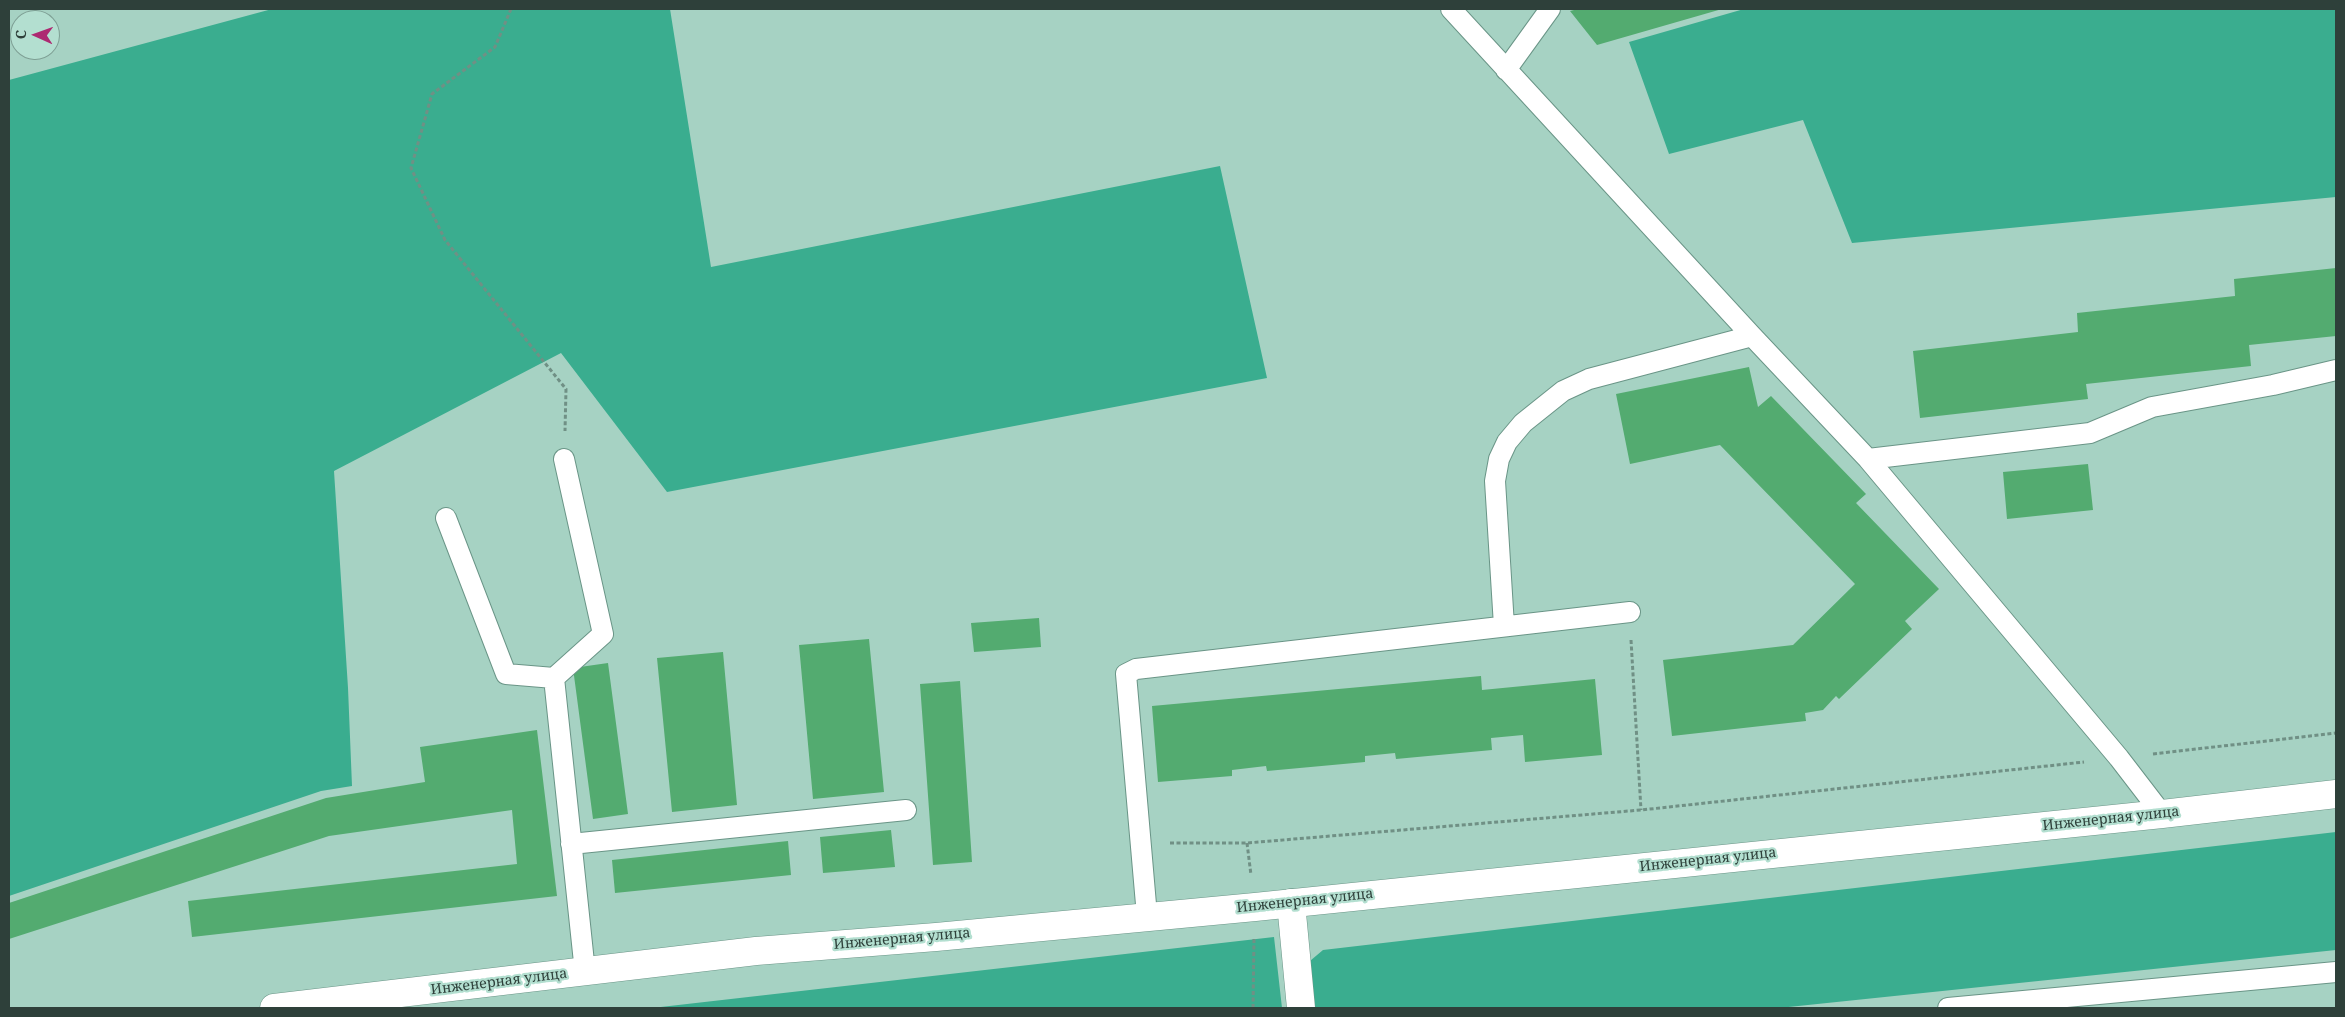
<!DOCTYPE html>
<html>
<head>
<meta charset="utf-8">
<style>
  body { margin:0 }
  #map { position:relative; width:2345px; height:1017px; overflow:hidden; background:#a6d2c3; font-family:"Noto Serif",serif }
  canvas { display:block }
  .frame { position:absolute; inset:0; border:10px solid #2e403a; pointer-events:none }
  .north { position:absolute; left:10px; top:10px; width:50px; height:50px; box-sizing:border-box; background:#b3dfd0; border:1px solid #7e9f94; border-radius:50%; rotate:272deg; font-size:14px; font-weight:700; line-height:20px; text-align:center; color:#2e403a }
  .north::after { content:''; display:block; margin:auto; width:18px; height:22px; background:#ad2971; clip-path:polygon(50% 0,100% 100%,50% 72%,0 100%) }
</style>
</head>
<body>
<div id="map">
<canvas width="2345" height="1017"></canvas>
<div class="frame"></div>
<div class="north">С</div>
</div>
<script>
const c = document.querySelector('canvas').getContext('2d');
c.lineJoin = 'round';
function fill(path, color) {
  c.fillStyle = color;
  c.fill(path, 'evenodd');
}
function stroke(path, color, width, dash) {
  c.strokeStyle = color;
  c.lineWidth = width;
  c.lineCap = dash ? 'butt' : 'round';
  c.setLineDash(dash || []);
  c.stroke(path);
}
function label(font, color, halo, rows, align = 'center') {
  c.font = font + ' "Noto Serif",serif';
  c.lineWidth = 4.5;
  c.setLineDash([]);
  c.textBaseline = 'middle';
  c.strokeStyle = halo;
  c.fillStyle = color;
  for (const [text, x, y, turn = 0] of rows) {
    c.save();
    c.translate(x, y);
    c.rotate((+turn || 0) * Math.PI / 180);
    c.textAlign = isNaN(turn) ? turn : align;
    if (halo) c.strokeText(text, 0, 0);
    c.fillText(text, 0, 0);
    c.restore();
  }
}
const green = new Path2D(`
  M272,9H670L711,267L1220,166L1267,378L667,492L561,353L334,471L348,688L352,786L321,791L9,896V80Z
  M1744,9H2336V197L1852,243L1803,120L1669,154L1629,42Z
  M2336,832V950L1779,1008H1307L1304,966L1323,950Z
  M1274,937L1282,1008H652Z`);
const building = new Path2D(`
  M1578,9H1722L1597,45L1570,11Z
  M2336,268V336L2249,345L2251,366L2086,384L2088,399L1920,418L1913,351L2078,332L2077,313L2235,296L2234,279Z
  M1749,367L1758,407L1771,396L1866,494L1856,503L1939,589L1905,621L1912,629L1839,699L1836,696L1823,710L1805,713L1806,721L1672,736L1663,660L1793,645L1855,584L1720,445L1630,464L1616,394Z
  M2088,464L2093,510L2007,519L2003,472Z
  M1039,618L1041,647L974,652L971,623Z
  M869,639L884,792L813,799L799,645Z
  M723,652L737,805L672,812L657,658Z
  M608,663L628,814L593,819L573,668Z
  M1481,676L1482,690L1595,679L1602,755L1525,762L1523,735L1491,738L1492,750L1396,759L1395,753L1365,756V762L1267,771L1266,766L1232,770V776L1158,782L1152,706Z
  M960,681L972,862L933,865L920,684Z
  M537,730L557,896L192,937L188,901L517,864L512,810L329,836L9,939V903L326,798L425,782L420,747Z
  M891,830L895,867L823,873L820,837Z
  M788,841L791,875L615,893L612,860Z`);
const path = new Path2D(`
  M511,9L495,47L432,94L411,168L445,240L566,389L565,431
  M1631,640L1641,810
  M2153,754L2336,733
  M1170,843H1247L1641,810L2084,762
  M1247,843L1251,875
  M1253,1008L1254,938`);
const lane = new Path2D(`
  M1451,9L1752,336L1868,459L2119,758L2162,814
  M1506,70L1550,9
  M1868,459L2090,433L2152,407L2273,385L2336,370
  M446,518L506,674L554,678L603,634L564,459
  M1504,626L1495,481L1499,459L1507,442L1523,423L1563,391L1589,379L1752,336
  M554,678L585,972
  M571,844L906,810
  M1147,916L1126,674L1136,669L1630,612
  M1948,1008L2336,972`);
const street = new Path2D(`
  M1291,903L1301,1008`);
const secondary = new Path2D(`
  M274,1008L756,951L936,937L1255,907L2162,814L2336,794`);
const streetNames = [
  ["Инженерная улица",2111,819,-6],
  ["Инженерная улица",1708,860,-6],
  ["Инженерная улица",1305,901,-6],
  ["Инженерная улица",902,939,-5],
  ["Инженерная улица",499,982,-7]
];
fill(green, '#3aad8f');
fill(building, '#53ab70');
stroke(lane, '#6a9587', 22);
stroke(street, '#6a9587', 29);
stroke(secondary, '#6a9587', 29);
stroke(path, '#709085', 3, [4, 2.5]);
stroke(lane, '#fff', 20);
stroke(street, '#fff', 28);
stroke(secondary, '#fff', 28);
label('14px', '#2e403a', '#b3dfd0', streetNames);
</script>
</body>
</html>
